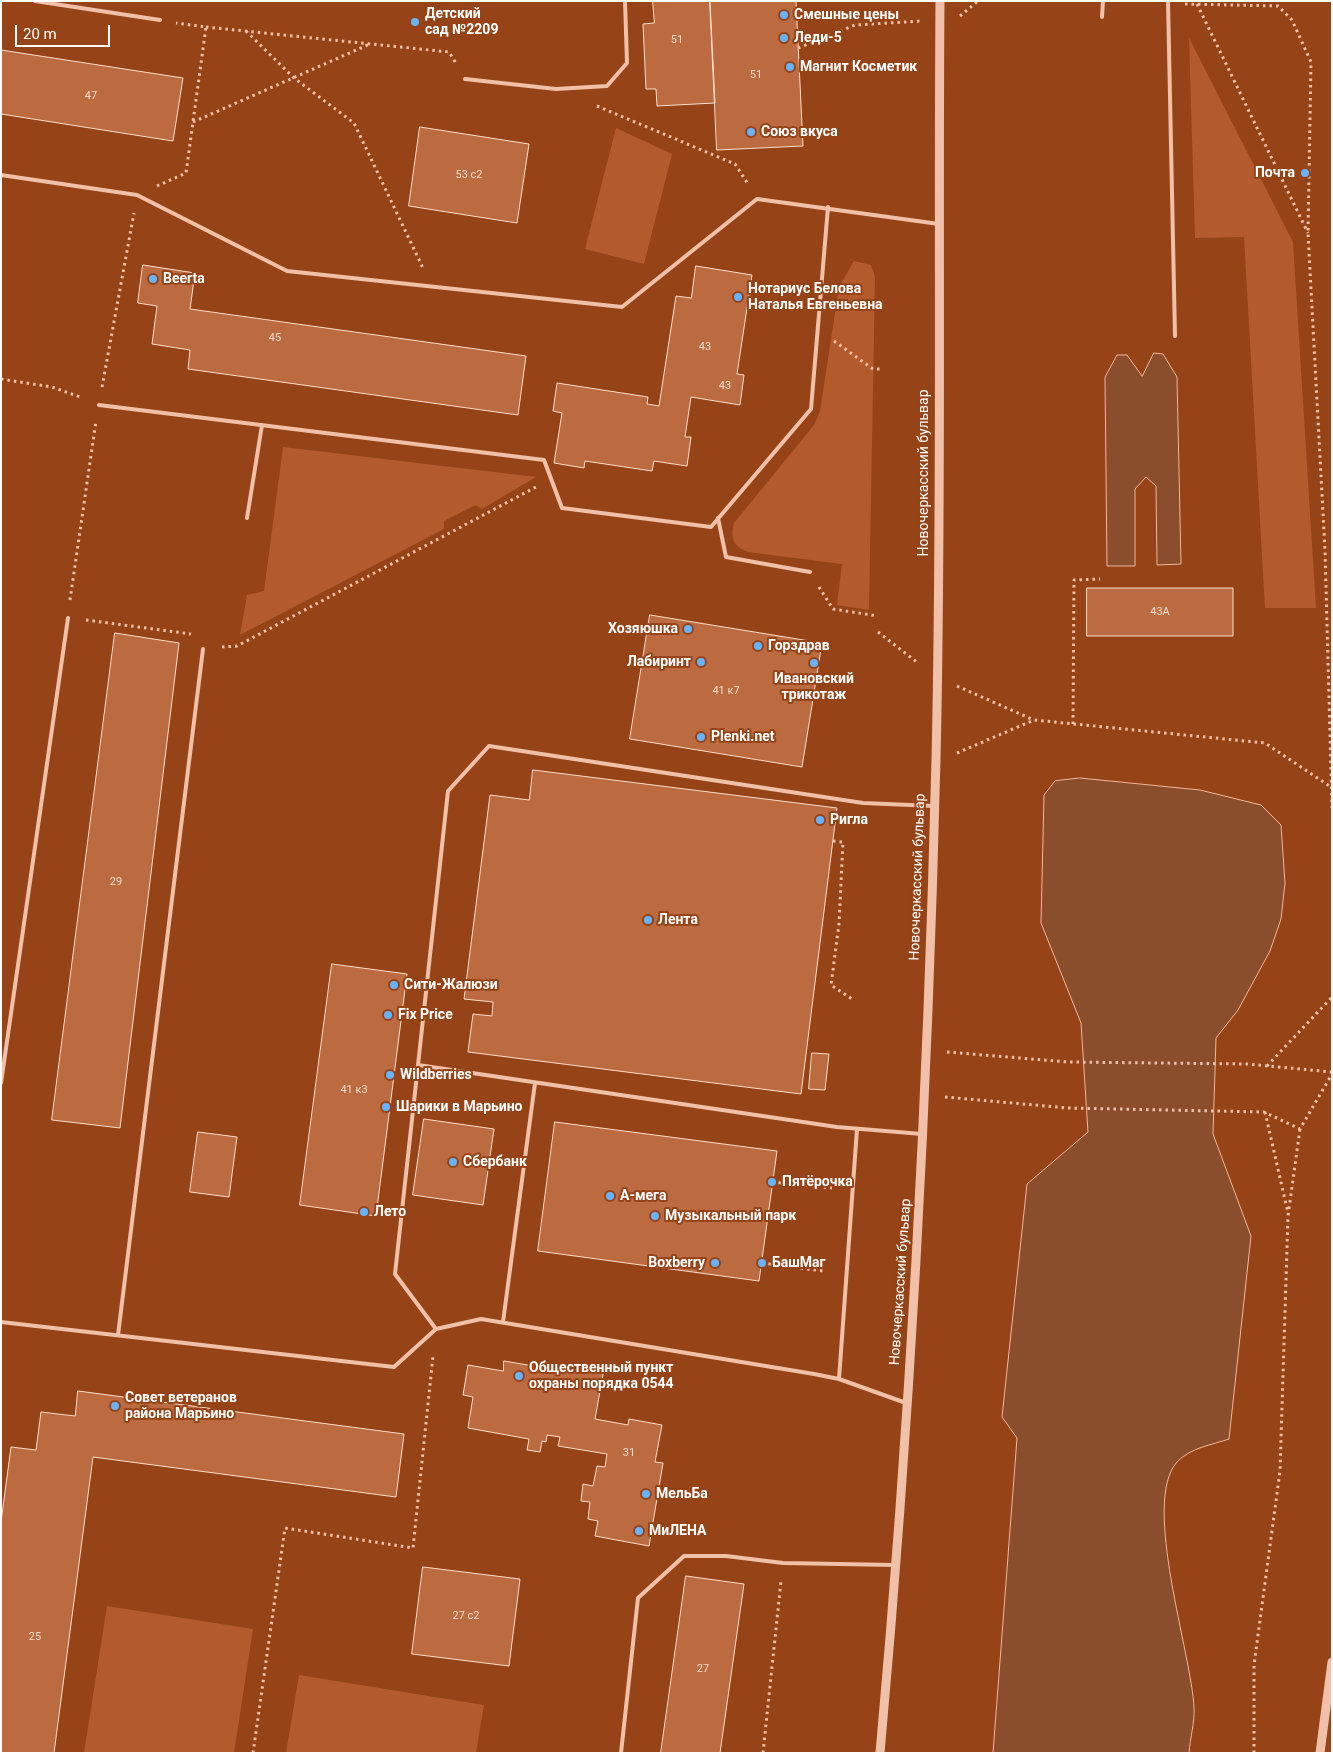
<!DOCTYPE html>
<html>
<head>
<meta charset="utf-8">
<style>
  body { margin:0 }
  #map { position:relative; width:1333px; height:1754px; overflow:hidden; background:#954317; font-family:Roboto,sans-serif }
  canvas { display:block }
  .frame { position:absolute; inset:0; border:2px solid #fff; pointer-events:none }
  .scale { position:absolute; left:15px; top:25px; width:95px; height:22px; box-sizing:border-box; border:2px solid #fff; border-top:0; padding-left:6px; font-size:15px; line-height:18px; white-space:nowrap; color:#fff; -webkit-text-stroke:4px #954317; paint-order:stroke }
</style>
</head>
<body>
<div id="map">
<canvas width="1333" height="1754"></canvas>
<div class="frame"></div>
<div class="scale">20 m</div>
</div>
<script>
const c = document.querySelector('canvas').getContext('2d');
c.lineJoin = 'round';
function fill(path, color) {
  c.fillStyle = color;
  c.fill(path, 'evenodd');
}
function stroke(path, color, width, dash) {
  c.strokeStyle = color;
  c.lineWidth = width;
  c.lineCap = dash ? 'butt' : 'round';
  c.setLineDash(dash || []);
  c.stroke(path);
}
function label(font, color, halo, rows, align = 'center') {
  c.font = font + ' Roboto,sans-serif';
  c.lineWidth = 4;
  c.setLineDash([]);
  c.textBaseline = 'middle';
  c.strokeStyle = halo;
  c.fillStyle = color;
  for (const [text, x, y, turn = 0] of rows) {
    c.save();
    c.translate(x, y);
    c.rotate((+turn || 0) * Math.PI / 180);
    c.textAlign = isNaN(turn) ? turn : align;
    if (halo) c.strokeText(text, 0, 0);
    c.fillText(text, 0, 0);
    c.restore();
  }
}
const green = new Path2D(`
  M1189,38L1293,242L1316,608H1265L1244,237L1195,238Z
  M616,128L672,154L644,264L585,249Z
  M854,261L871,265L875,277L869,610L837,605L842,564L748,552C733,546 730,538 734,523L814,425L820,411L839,287Z
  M283,447L536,477L482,509L476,505L444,521V529L240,635L247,595L264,591Z
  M107,1606L253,1629L234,1753H84Z
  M299,1675L484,1705L476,1753H286Z`);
const water = new Path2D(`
  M1154,353L1163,354L1177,377L1181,564L1157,565L1156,486L1146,477L1135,489V566H1107L1105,377L1117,355H1127L1142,376Z
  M1080,778L1200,790L1261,805L1281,825L1285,883L1281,919L1270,951L1238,1010L1216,1038L1213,1134L1251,1236L1229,1439C1211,1445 1190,1448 1177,1462C1141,1502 1192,1655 1194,1708C1195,1722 1190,1738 1189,1753H993L1017,1438L1002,1417L1027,1184L1088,1132L1081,1023L1041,923L1044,795L1055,781Z`);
const building = new Path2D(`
  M653,1H710L715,103L657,106L656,89H646L643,24L654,23Z
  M710,1H796L803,146L717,150Z
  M1,50L183,78L173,141L1,114Z
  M420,127L529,144L517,223L409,206Z
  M143,265L195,273L190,309L526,356L518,415L188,369L190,350L152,344L157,306L138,303Z
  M696,266L752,275L737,374L744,375L740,405L691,397L685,437H691L687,466L654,461L652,471L585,461L584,468L554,463L562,413L553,411L557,383L648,397L647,404L659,406L676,296L691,298Z
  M1087,588H1233V636H1087Z
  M650,615L822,643L802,767L630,739Z
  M115,633L179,643L120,1128L52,1120Z
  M533,770L837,808L801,1094L468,1052L473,1014L492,1016L493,1002L464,999L490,795L529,800Z
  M332,964L407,974L376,1216L300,1205Z
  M812,1053L829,1054L825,1090L809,1089Z
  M424,1119L494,1129L483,1205L413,1195Z
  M555,1122L777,1151L759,1281L538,1251Z
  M198,1132L237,1137L229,1197L190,1192Z
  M504,1361L569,1372L570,1364L604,1369L595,1419L628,1425L629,1419L662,1425L655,1462L663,1463L649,1546L595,1536L598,1521L588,1519L590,1502L581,1501L583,1484L593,1486L597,1466L605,1467L607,1454L558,1446L560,1437L547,1435L546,1442L542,1441L540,1452L527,1450L529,1439L468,1428L473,1397L463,1395L468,1365L503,1371Z
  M78,1391L404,1434L396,1497L93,1457L54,1753H1V1522L11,1447L36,1450L41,1412L75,1416Z
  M423,1567L520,1579L509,1666L412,1654Z
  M686,1576L744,1584L720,1753H661Z`);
const path = new Path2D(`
  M1185,4L1278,6L1292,20L1311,62L1308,233L1325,550L1332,808
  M1197,4L1308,233
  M960,16L978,1
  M206,27L449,52L457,65
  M246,31L294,78L354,123L423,268
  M798,48L855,25L921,21
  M597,106L735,164L748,184
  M193,122L370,44
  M157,186L186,173L206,27L176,23
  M834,341L873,369H881
  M1,379L52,387L83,398
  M102,387L134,213
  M819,587L833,609L878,616
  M70,600L96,421
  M86,620L191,634
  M878,632L918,663
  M222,647L237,646L536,487
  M957,686L1034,720
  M1073,724L1074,580L1100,579
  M957,753L1034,720L1265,743L1331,787
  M833,841L843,842L839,924L831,985L852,999
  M947,1052L1068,1062L1247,1064L1332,1072
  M1267,1066L1332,997
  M945,1097L1068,1108L1264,1112L1300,1129L1332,1074
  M1265,1112L1288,1213
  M772,1182L832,1188
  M762,1263L823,1271
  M253,1753L285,1528L413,1548L433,1356
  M763,1753L781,1581
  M1254,1753V1665L1280,1471L1288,1216L1300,1129`);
const service = new Path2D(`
  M35,1L160,20
  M1168,1L1175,336
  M1102,17L1103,1
  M465,79L556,89L607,86L627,63L625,1
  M1,175L137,195L287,271L622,307L757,199L939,224
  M99,405L544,460L562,508L711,527L811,409L828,207
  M247,518L262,425
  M718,518L726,557L810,572
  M418,1065L448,791L489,746L863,803L934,806
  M1,1083L68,618
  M1,1322L394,1367L436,1329L481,1319L814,1374L839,1379L906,1403
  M503,1322L535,1083
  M436,1329L395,1274L418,1065L837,1127L922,1134
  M118,1335L203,649
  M839,1379L857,1129
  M621,1753L638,1598L684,1556H726L783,1563L895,1565`);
const tertiary = new Path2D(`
  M880,1753C910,1422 928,1091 936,759C942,507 938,254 940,1
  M1320,1753L1332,1662`);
const markers = [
  [784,15,5,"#67b3ff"],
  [415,22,5,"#67b3ff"],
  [784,38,5,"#67b3ff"],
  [790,67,5,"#67b3ff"],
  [751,132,5,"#67b3ff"],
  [1305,173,5,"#67b3ff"],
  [153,279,5,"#67b3ff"],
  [738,297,5,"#67b3ff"],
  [688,629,5,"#67b3ff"],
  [758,646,5,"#67b3ff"],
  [701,662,5,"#67b3ff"],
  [814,663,5,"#67b3ff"],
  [701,737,5,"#67b3ff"],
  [820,820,5,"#67b3ff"],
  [648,920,5,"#67b3ff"],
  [394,985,5,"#67b3ff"],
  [388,1015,5,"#67b3ff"],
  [390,1075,5,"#67b3ff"],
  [386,1107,5,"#67b3ff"],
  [453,1162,5,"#67b3ff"],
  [772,1182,5,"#67b3ff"],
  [610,1196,5,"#67b3ff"],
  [364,1212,5,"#67b3ff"],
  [655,1216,5,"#67b3ff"],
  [715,1263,5,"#67b3ff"],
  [762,1263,5,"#67b3ff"],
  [519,1376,5,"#67b3ff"],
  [115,1406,5,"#67b3ff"],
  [646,1494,5,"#67b3ff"],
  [639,1531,5,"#67b3ff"]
];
const numberNames = [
  ["51",677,40],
  ["51",756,75],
  ["47",91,96],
  ["53 с2",469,175],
  ["45",275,338],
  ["43",705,347],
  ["43",725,386],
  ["43А",1160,612],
  ["41 к7",726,691],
  ["29",116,882],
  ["41 к3",354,1090],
  ["31",629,1453],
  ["27 с2",466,1616],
  ["25",35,1637],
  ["27",703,1669]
];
const poiNames = [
  ["Детский",425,14],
  ["сад №2209",425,30],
  ["Смешные цены",794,15],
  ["Леди-5",794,38],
  ["Магнит Косметик",800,67],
  ["Союз вкуса",761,132],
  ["Почта",1295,173,"right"],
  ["Beerta",163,279],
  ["Нотариус Белова",748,289],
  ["Наталья Евгеньевна",748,305],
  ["Хозяюшка",678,629,"right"],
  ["Горздрав",768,646],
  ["Лабиринт",691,662,"right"],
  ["Ивановский",814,679,"center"],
  ["трикотаж",814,695,"center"],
  ["Plenki.net",711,737],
  ["Ригла",830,820],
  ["Лента",658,920],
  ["Сити-Жалюзи",404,985],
  ["Fix Price",398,1015],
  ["Wildberries",400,1075],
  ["Шарики в Марьино",396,1107],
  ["Сбербанк",463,1162],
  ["Пятёрочка",782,1182],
  ["А-мега",620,1196],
  ["Лето",374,1212],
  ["Музыкальный парк",665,1216],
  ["Boxberry",705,1263,"right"],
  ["БашМаг",772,1263],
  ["Общественный пункт",529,1368],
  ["охраны порядка 0544",529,1384],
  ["Совет ветеранов",125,1398],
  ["района Марьино",125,1414],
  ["МельБа",656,1494],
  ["МиЛЕНА",649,1531]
];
const streetNames = [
  ["Новочеркасский бульвар",924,473,-90],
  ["Новочеркасский бульвар",918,877,-88],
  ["Новочеркасский бульвар",901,1282,-86]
];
fill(green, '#b45b2d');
fill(water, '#8a4e2d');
stroke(water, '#f3b79a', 1);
fill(building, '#bc6a3f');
stroke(building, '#fcdecf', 1);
stroke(path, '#f1c0a8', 3, [2.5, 4]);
stroke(service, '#f1c0a8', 4);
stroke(tertiary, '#f1c0a8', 9);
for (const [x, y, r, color] of markers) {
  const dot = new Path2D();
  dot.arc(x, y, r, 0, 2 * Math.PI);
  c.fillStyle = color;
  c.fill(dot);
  stroke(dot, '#954317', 2);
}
label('11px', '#eedacf', null, numberNames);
label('bold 14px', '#fff', '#954317', poiNames, 'left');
label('14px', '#fff', '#954317', streetNames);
</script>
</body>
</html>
